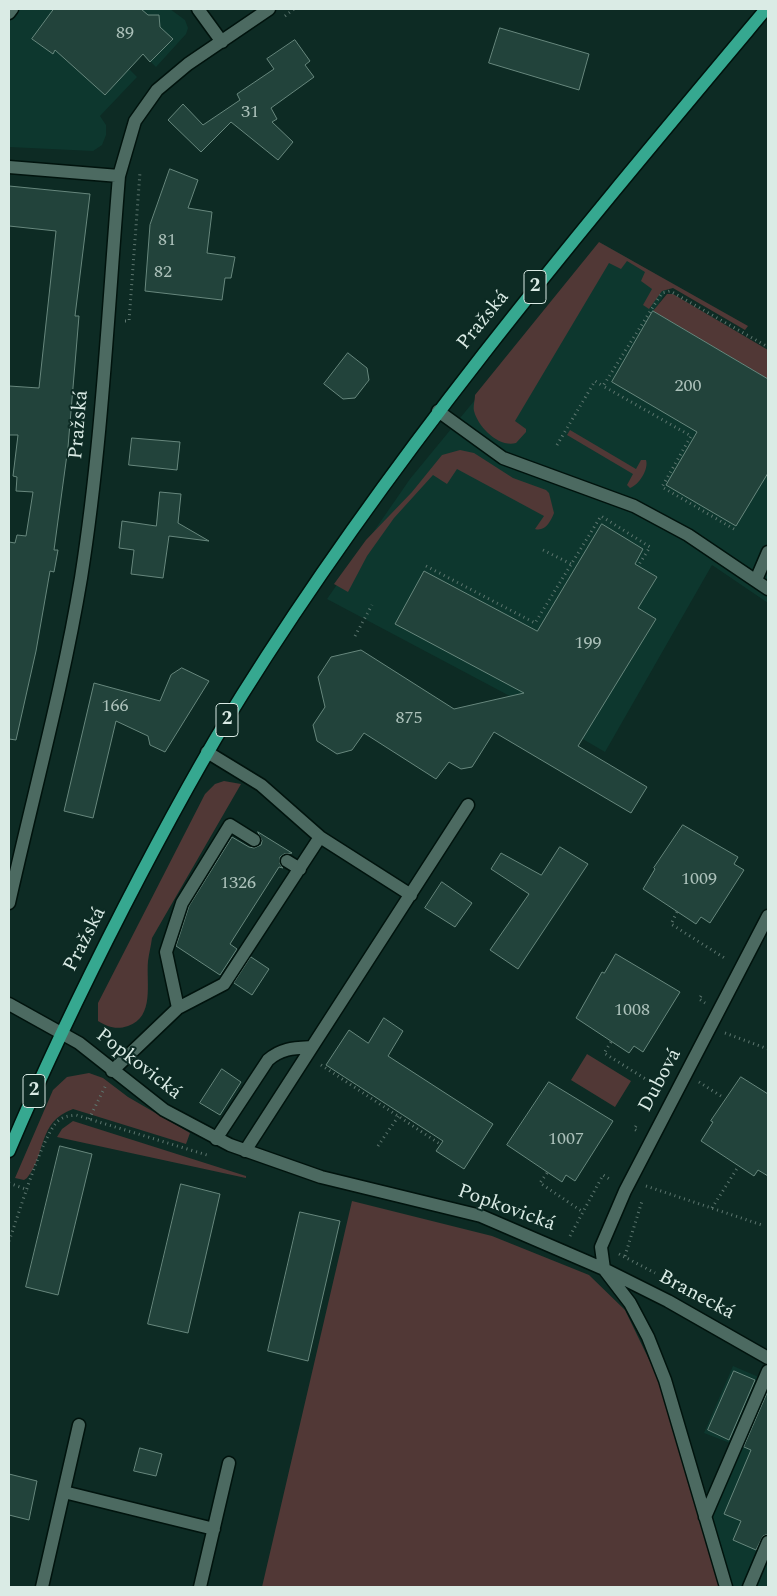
<!DOCTYPE html>
<html>
<head>
<meta charset="utf-8">
<style>
  body { margin:0 }
  #map { position:relative; width:777px; height:1596px; overflow:hidden; background:#0d2b24; font-family:Spectral,serif }
  canvas { display:block }
  .frame { position:absolute; inset:0; border:10px solid #daebe5; pointer-events:none }
</style>
</head>
<body>
<div id="map">
<canvas width="777" height="1596"></canvas>
<div class="frame"></div>
</div>
<script>
const c = document.querySelector('canvas').getContext('2d');
c.lineJoin = 'round';
function fill(path, color) {
  c.fillStyle = color;
  c.fill(path, 'evenodd');
}
function stroke(path, color, width, dash) {
  c.strokeStyle = color;
  c.lineWidth = width;
  c.lineCap = dash ? 'butt' : 'round';
  c.setLineDash(dash || []);
  c.stroke(path);
}
function label(font, color, halo, rows, align = 'center') {
  c.font = font + ' Spectral,serif';
  c.lineWidth = 4;
  c.setLineDash([]);
  c.textBaseline = 'middle';
  c.strokeStyle = halo;
  c.fillStyle = color;
  for (const [text, x, y, turn = 0] of rows) {
    c.save();
    c.translate(x, y);
    c.rotate((+turn || 0) * Math.PI / 180);
    c.textAlign = isNaN(turn) ? turn : align;
    if (halo) c.strokeText(text, 0, 0);
    c.fillText(text, 0, 0);
    c.restore();
  }
}
const built = new Path2D(`
  M9,9H170L185,20L188,28L186,34L156,67L143,54L129,69L137,77L100,116L106,125V135L102,145L93,151L9,147Z
  M603,244L671,283L654,312L768,379V603L712,565L605,752L506,694L327,599L410,479Z
  M733,1366L768,1381V1587H733L707,1500L730,1443L704,1433Z`);
const green = new Path2D(`
  M599,242L748,326L745,330L673,288L662,291L649,309L643,305L652,289L641,281L645,272L627,261L621,269L609,263L515,421L526,429V432L516,443C499,448 478,427 474,411C473,406 475,400 475,395Z
  M667,294H673L768,350V379L653,311Z
  M570,430L636,469L641,460H646C649,469 639,485 630,488L627,485L633,474L567,435Z
  M460,450L474,453L513,478L546,490L549,493L554,513C551,521 545,532 535,529L544,516L457,469L447,484L433,475L394,518L367,556L348,592L334,584L366,540L412,492L442,455Z
  M224,781L241,784L152,938C151,946 149,953 148,961C146,983 155,1017 128,1026C116,1030 108,1027 98,1021V1003L205,794L215,784Z
  M587,1054L631,1081L615,1107L571,1080Z
  M89,1073L103,1078L128,1097L190,1133L186,1144L73,1109C37,1122 47,1153 27,1178L24,1180L15,1178L53,1090L67,1077Z
  M73,1121L246,1176V1178L57,1137L62,1129Z
  M352,1201L492,1236L589,1275L625,1310L656,1374L723,1587H262Z`);
const building = new Path2D(`
  M54,9H141L148,15H159L160,27L173,39L150,62L143,54L105,95L55,50L53,54L32,39Z
  M500,28L589,54L579,90L489,63Z
  M295,40L310,61L305,65L314,77L271,108L277,119L272,122L293,142L278,160L231,122L201,152L168,120L183,104L203,125L240,100L237,94L274,69L267,59Z
  M170,169L198,180L188,208L212,212L207,253L235,257L231,278H225L222,300L145,291L150,225Z
  M9,186L90,194L75,316H79L68,447L54,550H58L54,572L50,571L36,651L16,740L9,739V542L15,543L17,535L26,536L33,492L16,491L17,477L13,476L18,435H9V386L39,388L56,231L9,226Z
  M653,311L768,379V473L736,526L666,485L697,432L612,382Z
  M348,353L367,368L369,380L355,398L343,399L324,384Z
  M132,438L180,442L177,470L129,465Z
  M160,492L181,494L178,523L209,541L169,536L163,578L131,574L134,550L119,548L122,521L156,526Z
  M602,524L643,549L635,564L657,577L638,608L656,619L578,746L647,787L631,813L494,732L472,767L461,769L449,762L436,779L364,733L352,750L337,754L317,741L313,725L325,707L318,677L331,657L361,650L454,709L524,693L395,624L424,571L537,631Z
  M182,668L209,681L165,752L150,745L148,736L116,721L93,818L64,811L94,683L160,701L171,675Z
  M683,825L738,857L734,864L744,870L710,923L701,917L696,924L643,889L655,869L654,868Z
  M258,832L292,853L284,854L280,857V864L283,868L279,867L230,944L237,949L220,975L176,946L189,906L232,837L249,847L254,848L261,845L262,841Z
  M560,847L588,864L518,969L490,950L529,894L491,869L501,853L541,875Z
  M442,882L472,903L455,927L425,908Z
  M616,954L680,992L643,1052L634,1046L629,1053L576,1018L602,972L604,973Z
  M251,957L269,969L252,995L234,983Z
  M384,1018L403,1031L388,1056L493,1124L464,1169L436,1151L443,1141L326,1065L349,1030L368,1043Z
  M222,1069L241,1082L220,1115L200,1103Z
  M741,1077L768,1094V1176L758,1170L754,1176L701,1141L713,1122L711,1121Z
  M549,1082L613,1121L575,1181L566,1175L562,1182L507,1145Z
  M60,1146L92,1154L58,1295L26,1287Z
  M181,1184L220,1194L188,1333L148,1324Z
  M300,1212L340,1221L308,1361L268,1351Z
  M734,1371L755,1380L729,1440L708,1430Z
  M768,1391V1534L763,1536L756,1550L733,1540L741,1521L724,1514L751,1450L744,1447Z
  M140,1448L162,1454L156,1476L134,1471Z
  M9,1474L37,1481L29,1520L9,1515Z`);
const path = new Path2D(`
  M285,16L294,9
  M125,321H129L140,172
  M557,445L595,381L603,386
  M734,529L662,487L691,436L603,386L658,299L662,293L670,291L768,347
  M543,550L571,564
  M426,566L535,623L601,516L650,547L638,566
  M355,636L372,605
  M677,912L671,924L726,959
  M701,996L699,999L705,1003
  M725,1033L768,1049
  M611,1042L604,1053L660,1088
  M321,1065L440,1144
  M699,1082L724,1098
  M89,1119L106,1085
  M636,1126L634,1129L639,1132
  M378,1146L400,1114
  M547,1173L540,1183L583,1212
  M9,1183L28,1190
  M646,1186L762,1225
  M712,1208L738,1167
  M570,1236L603,1175L611,1180
  M9,1241C18,1217 42,1135 58,1121C64,1116 69,1116 76,1115L207,1155
  M619,1254L655,1273
  M625,1256L642,1201`);
const minor = new Path2D(`
  M198,9L222,42
  M9,13L12,9
  M9,167L119,176
  M438,411L503,458L634,506L688,535L768,589
  M756,580L768,552
  M207,752L261,785L320,837L411,895
  M287,861L300,869
  M9,903C33,795 63,687 81,578C102,445 108,310 119,176L135,121L157,90L188,64L269,9
  M768,916L625,1191L601,1247L604,1269L668,1301L768,1358
  M9,1004L79,1043L164,1110L230,1145L321,1177L481,1216L604,1269L630,1303L648,1337L665,1380L726,1587
  M178,1008L166,952L182,903L230,825L254,840
  M112,1071L178,1008L224,984L320,837
  M216,1139L268,1060C281,1048 295,1048 312,1047
  M245,1151L468,805
  M64,1492L214,1529
  M705,1517L768,1371
  M42,1587L79,1425
  M200,1587L229,1463
  M749,1587L768,1542`);
const major = new Path2D(`
  M9,1151C44,1068 83,987 124,907C161,835 199,764 242,695C395,450 581,230 766,9`);
const numberNames = [
  ["89",125,34],
  ["31",250,113],
  ["81",167,241],
  ["82",163,273],
  ["200",688,387],
  ["199",588,644],
  ["166",115,707],
  ["875",409,719],
  ["1009",699,880],
  ["1326",238,884],
  ["1008",632,1011],
  ["1007",566,1140]
];
const shields = [
  [535,287,22],
  [227,720,22],
  [34,1091,22]
];
const shieldNames = [
  ["2",535,287],
  ["2",227,720],
  ["2",34,1091]
];
const streetNames = [
  ["Pražská",484,321,-51],
  ["Pražská",80,425,-85],
  ["Pražská",86,940,-63],
  ["Popkovická",138,1065,38],
  ["Dubová",661,1081,-62],
  ["Popkovická",506,1209,20],
  ["Branecká",696,1296,28]
];
fill(built, '#0d372e');
fill(green, '#513836');
fill(building, '#22433b');
stroke(building, '#67877d', 1);
stroke(minor, '#00130d', 15);
stroke(major, '#00130d', 15);
stroke(path, '#5d766f', 3, [1, 4]);
stroke(minor, '#4c6a61', 12);
stroke(major, '#36a890', 12);
label('18px', '#acc1ba', null, numberNames);
for (const [x, y, w] of shields) {
  const box = new Path2D();
  box.roundRect(x - w / 2, y - 16.5, w, 33, 4);
  c.fillStyle = '#0d2b24';
  c.fill(box);
  stroke(box, '#daebe5', 1);
}
label('bold 19px', '#daebe5', null, shieldNames);
label('20px', '#daebe5', '#0d2b24', streetNames);
</script>
</body>
</html>
